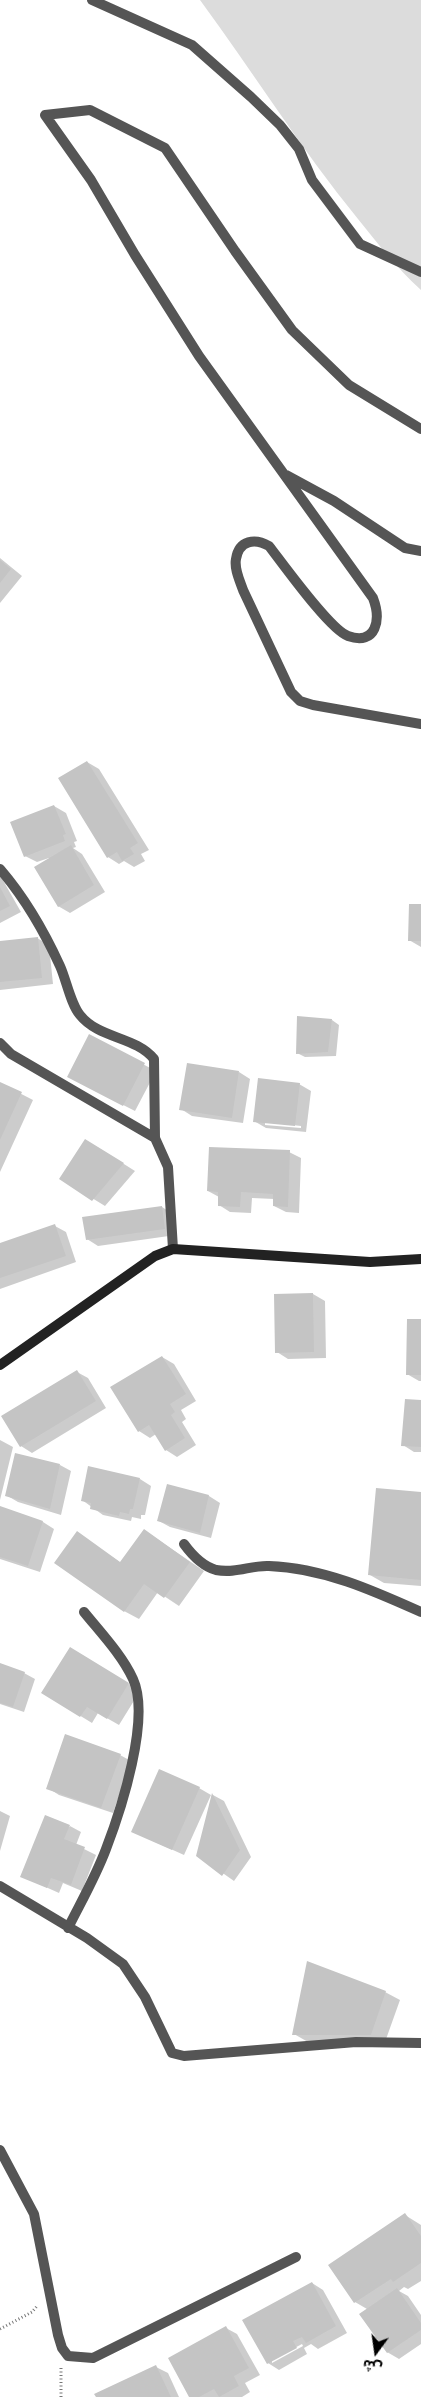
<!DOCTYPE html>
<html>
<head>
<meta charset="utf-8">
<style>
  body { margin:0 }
  #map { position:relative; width:421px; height:2397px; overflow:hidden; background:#fff; font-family:"Noto Sans","Noto Sans Arabic",sans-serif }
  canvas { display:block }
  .north { position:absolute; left:351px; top:2327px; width:50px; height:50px; -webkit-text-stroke:4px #fff; paint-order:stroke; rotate:194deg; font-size:14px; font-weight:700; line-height:20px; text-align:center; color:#000 }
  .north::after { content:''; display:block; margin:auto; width:18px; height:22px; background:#000; clip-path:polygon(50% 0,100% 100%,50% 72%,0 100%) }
</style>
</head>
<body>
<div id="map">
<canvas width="421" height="2397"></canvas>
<div class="north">ش</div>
</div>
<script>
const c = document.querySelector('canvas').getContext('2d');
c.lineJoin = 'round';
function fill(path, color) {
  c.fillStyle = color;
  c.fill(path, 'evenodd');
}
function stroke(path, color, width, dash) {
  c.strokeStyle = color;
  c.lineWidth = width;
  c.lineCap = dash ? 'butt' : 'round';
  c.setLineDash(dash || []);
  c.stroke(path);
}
const green = new Path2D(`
  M200,0H421V290C397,268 378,244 358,219C301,149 253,72 200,0Z`);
const shadow = new Path2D(`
  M0,558L22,576L0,603Z
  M87,762L99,769L149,850L141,854L145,861L134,867L124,861L119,864L108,857Z
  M54,806L66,813L77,841L74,842L76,847L73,848L82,854L105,892L70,913L58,906L49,858L37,862L25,856Z
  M0,875L21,912L0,923Z
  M421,905V947L409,940Z
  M37,938L49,945L53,984L0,990V942Z
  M332,1020L339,1025L336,1056L305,1057L297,1053Z
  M89,1036L156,1071L135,1111L80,1083Z
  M239,1072L250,1079L243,1123L192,1116L181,1109Z
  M0,1083L33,1100L0,1172Z
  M299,1084L311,1091L306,1132L266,1128L254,1121ZM265,1122L301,1126V1128L265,1125Z
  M97,1147L135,1171L105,1206L61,1179Z
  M289,1152L301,1158L299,1213L286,1212L274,1206V1199L252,1198L251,1213L230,1212L219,1205V1197L208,1191Z
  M162,1207L173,1214L176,1235L98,1246L87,1239Z
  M55,1226L66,1232L76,1262L0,1289V1244Z
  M313,1294L325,1301L326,1358L288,1359L277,1352L276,1295Z
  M421,1320V1381H419L407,1374Z
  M162,1357L174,1364L196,1401L181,1410L186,1419L182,1422L196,1445L177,1457L166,1450L156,1434L150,1438L139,1431Z
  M77,1372L88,1378L106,1408L32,1453L21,1446Z
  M421,1401V1452H414L403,1445Z
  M0,1440L13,1447L0,1500Z
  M60,1465L71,1471L61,1515L18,1502L6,1495Z
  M140,1479L151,1486L145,1515H141V1519L132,1517L131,1521L103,1515L82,1500Z
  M168,1486L209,1496L220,1503L211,1538L170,1527L159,1521Z
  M421,1493V1586L384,1583L370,1575Z
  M0,1508L43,1522L54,1529L40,1572L0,1559Z
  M144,1530L204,1571L179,1606L158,1592L139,1619L124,1611L77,1533L121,1563Z
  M82,1655L140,1691L119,1725L98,1713L92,1723L43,1693Z
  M0,1665L24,1673L35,1679L24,1712L0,1704Z
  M120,1755L131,1761L113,1813L59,1795L48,1788Z
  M199,1788L211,1795L184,1855L133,1832Z
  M213,1795L224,1801L251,1857L234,1881L197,1855Z
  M0,1811L10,1816L0,1851Z
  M70,1826L81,1832L76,1845L96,1855L82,1891L63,1883L59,1893L21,1876Z
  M385,1992L400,2000L385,2042H308L294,2034Z
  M405,2215L421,2225V2281L408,2289L404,2287L399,2291L408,2296L421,2315V2344L399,2359L387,2352L367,2309L355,2302Z
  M312,2283L323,2290L347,2333L318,2349L311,2344L304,2348L307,2354L279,2370L268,2363ZM302,2344L303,2346L272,2363V2360Z
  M226,2328L237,2334L260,2375L245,2383L250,2392L242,2397H191Z
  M156,2367L168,2373L179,2397H97Z`);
const building = new Path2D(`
  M0,560L11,569L0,583Z
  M87,761L138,843L130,848L134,854L122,861L117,852L107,858L58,778Z
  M54,805L66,834L63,835L65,841L24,857L10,822Z
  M71,845L94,885L58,907L34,867Z
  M0,887L10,906L0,911Z
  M409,904H421V941H408Z
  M38,937L42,978L0,982V941Z
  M297,1016L332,1019L328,1052L296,1054Z
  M89,1034L145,1063L123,1106L67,1077Z
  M187,1063L239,1071L232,1118L179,1110Z
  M258,1078L300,1083L295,1126L253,1122Z
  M0,1082L22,1092L0,1140Z
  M85,1139L124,1163L92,1201L59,1179Z
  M209,1147L290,1150L288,1207L273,1206V1194L241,1192L240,1207L218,1206V1192L207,1191Z
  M162,1206L165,1229L86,1240L82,1217Z
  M55,1224L66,1256L0,1278V1243Z
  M313,1293L314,1352L275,1353L274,1294Z
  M407,1319H421V1375H406Z
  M162,1356L186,1394L170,1404L175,1412L171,1415L185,1438L165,1451L149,1425L138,1432L110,1387Z
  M77,1370L96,1401L20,1447L1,1416Z
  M405,1399L421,1400V1447L401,1446Z
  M15,1453L60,1464L50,1509L5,1496Z
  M88,1466L140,1478L133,1509H130L129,1514L120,1512L119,1516L90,1509L91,1503L81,1501Z
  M167,1484L209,1495L200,1533L157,1521Z
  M376,1488L421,1492V1580L368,1575Z
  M0,1506L43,1521L28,1566L0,1557Z
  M144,1529L190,1562L164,1598L144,1584L124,1612L54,1563L77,1531L120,1562Z
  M70,1647L129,1683L107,1719L87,1707L80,1717L41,1693Z
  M0,1663L25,1672L13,1707L0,1703Z
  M65,1734L121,1754L101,1808L46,1789Z
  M159,1769L200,1787L172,1850L131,1832Z
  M212,1793L240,1850L222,1876L196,1856Z
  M45,1815L70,1825L64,1839L85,1847L71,1885L51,1878L47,1888L20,1877Z
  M307,1961L386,1991L371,2035H292Z
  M405,2213L421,2236V2263L393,2282L391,2279L354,2303L328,2265Z
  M312,2282L336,2326L306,2343L302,2337L293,2341L297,2348L267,2364L242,2320Z
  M397,2288L421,2323V2330L387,2353L359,2314Z
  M226,2326L249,2368L234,2376L239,2386L219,2397L214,2389L199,2397H189L168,2358Z
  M156,2365L171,2397H96L94,2394Z`);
const path = new Path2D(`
  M0,2329L32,2312L38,2305
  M61,2397V2367`);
const lane = new Path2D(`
  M92,0L192,45L251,97L280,125L299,149L312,180L360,244L421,272
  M421,429L349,385L292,330L235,251L165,148L90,110L45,115L91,180L135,255L199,356L373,598C381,619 377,646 348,636C330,630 283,564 269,546C255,538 239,540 236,559C234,569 240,581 243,590L291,692L300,701L313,705L421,724
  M286,475L334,501L405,548L421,551
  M184,1544C192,1555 202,1566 216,1570C236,1574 251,1565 269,1566C323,1568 372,1590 421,1612`);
const street = new Path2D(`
  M0,869C25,898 44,931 60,966C66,979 71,1005 80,1015C99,1039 135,1036 154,1059L155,1138L168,1167L173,1249
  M0,1043L11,1054L155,1138
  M0,1886L87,1938L123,1964L145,1997L172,2053L184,2056L356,2042L421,2043
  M68,1928C81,1902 96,1876 106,1849C121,1810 151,1718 133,1679C122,1655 101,1633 84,1612
  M0,2150L34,2214L58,2335L62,2348L68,2356L93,2358L296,2257`);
const secondary = new Path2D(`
  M0,1365L155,1256L173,1249L370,1262L421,1259`);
fill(green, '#dcdcdc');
fill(shadow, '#0003');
fill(building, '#c4c4c4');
stroke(path, '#777', 3, [1, 2.5]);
stroke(lane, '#555', 10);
stroke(street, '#555', 10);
stroke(secondary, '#222', 10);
</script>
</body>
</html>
